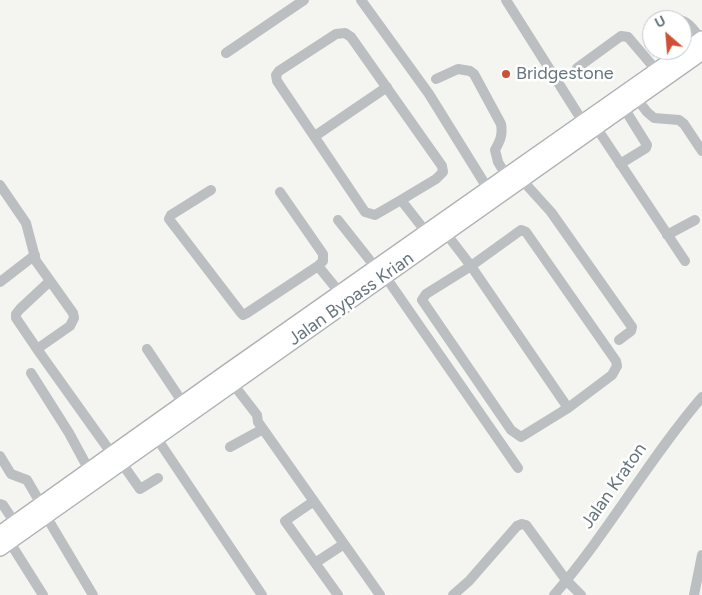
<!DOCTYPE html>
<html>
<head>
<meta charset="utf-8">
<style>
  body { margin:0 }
  #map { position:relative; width:702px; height:595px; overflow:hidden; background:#f4f4f0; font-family:Figtree,sans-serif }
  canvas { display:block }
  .north { position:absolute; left:642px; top:10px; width:50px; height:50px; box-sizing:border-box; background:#fff; border:1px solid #c2c8cb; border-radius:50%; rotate:333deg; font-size:14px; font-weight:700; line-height:20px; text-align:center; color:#66757e }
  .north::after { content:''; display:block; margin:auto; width:18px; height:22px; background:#cf5135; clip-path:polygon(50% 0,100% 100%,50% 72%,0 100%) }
</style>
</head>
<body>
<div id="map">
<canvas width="702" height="595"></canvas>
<div class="north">U</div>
</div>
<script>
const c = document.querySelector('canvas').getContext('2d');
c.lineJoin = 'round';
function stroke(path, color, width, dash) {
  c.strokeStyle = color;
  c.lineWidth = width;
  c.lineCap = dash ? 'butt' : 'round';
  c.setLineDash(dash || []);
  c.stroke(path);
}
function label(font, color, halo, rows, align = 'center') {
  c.font = font + ' Figtree,sans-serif';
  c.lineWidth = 5;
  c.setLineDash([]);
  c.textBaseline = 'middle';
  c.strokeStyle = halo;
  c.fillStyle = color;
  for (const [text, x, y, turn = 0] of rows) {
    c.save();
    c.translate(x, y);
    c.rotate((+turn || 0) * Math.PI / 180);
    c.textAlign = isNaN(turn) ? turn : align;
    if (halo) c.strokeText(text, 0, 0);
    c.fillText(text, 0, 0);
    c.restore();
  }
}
const minor = new Path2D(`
  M361,0L429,94L488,189
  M506,0L583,122
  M676,20C688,19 694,31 702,40
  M226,53L304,0
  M577,68L621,36L628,37L657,71
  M436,79L458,69L470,71L474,74L501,124C503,135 500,141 495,150L498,162L507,177
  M637,99L647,112L654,118L679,120L684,124L702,151
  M596,127L685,261
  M315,136L387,87
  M620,164L646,148L647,145L624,108
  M522,180L551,212L632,327L631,331L619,340
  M0,185L26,223L36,261L73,313L74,318L70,326L37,349
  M211,190L171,215L169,219L241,313L243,315L247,313L318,266L340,293
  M280,192L323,254V261L318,266
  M401,200L375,215L365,212L277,81L276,75L279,71L336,34L345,33L351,37L442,166L443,172L436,179L401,200L426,232
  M338,220L376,268
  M521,230L526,232L616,361L617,366L612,375L568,408L521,437L511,430L422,300L426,294L471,266Z
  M445,232L471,266L568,408
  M667,235L695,220
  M385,276L518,468
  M50,281L20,309L16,314V318L37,349L112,454
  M0,282L35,255
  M147,349L183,403
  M31,373L69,433L89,470
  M230,380L257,415L258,422L380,595
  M156,437L262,595
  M230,447L263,429
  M0,456L11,474L27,480L41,504
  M121,462L140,489L158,478
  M314,501L285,521L338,595
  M0,504L3,505L15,523
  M46,516L93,595
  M9,541L43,595
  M315,563L344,544
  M453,595L469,581L517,526L522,524L526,525L566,580L581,595
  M554,595C608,533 648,460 702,397
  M694,595L702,555`);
const highway = new Path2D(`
  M0,534L226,373L702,39
  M0,548L702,52`);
const markers = [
  [506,74,5,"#cf5135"]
];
const poiNames = [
  ["Bridgestone",516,74]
];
const streetNames = [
  ["Jalan Bypass Krian",351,299,-35],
  ["Jalan Kraton",614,486,-55]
];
stroke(highway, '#afb2b5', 18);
stroke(minor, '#bbbfc2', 10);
stroke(highway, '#fff', 15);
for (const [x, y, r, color] of markers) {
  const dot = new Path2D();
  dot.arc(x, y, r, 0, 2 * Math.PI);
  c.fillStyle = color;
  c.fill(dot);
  stroke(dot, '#fff', 2);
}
label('18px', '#66757e', '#fff', poiNames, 'left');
label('18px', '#66757e', '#fff', streetNames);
</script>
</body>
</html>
